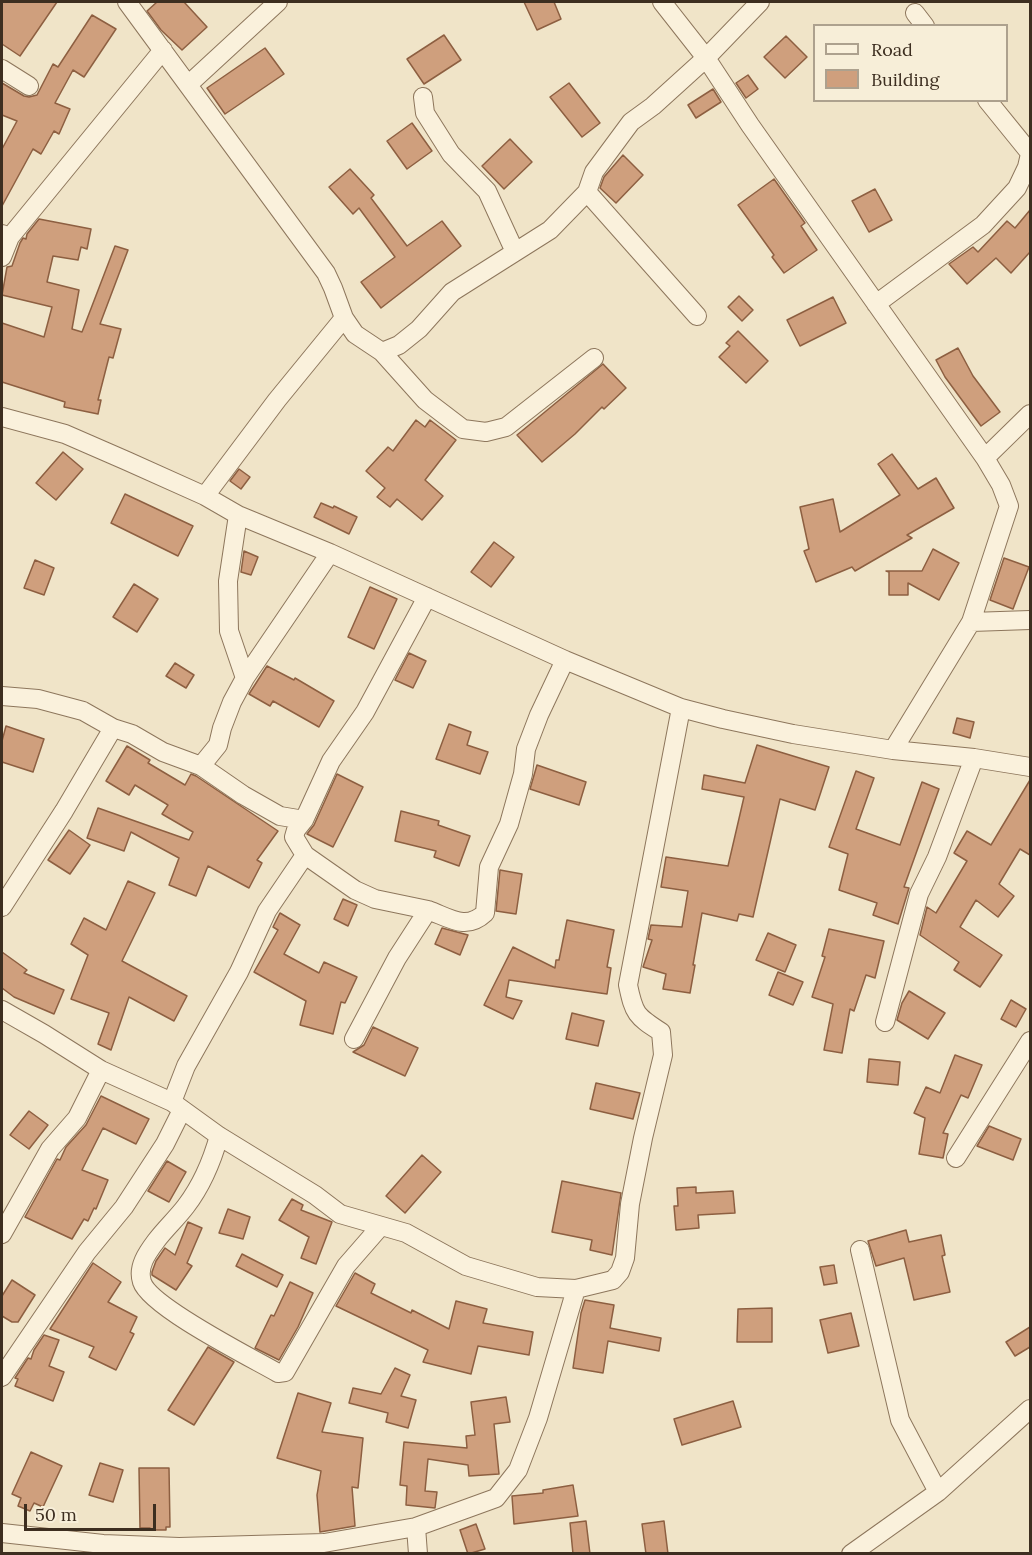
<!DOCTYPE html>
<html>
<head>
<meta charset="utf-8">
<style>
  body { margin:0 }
  #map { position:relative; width:1032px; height:1555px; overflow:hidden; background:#f0e4c8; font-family:Lora,serif }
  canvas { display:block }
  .frame { position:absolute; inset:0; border:3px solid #3d2e20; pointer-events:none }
  .legend { position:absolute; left:813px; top:24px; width:195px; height:78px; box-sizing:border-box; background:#f7eed8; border:2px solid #ada18e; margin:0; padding:8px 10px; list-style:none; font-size:18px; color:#3d2e20 }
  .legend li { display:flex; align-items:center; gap:12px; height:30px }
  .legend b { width:30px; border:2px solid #ada18e }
  .scale { position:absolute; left:24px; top:1504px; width:132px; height:27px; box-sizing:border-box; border:3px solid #3d2e20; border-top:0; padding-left:8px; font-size:18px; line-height:21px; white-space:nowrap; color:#3d2e20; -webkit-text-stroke:4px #f7eed8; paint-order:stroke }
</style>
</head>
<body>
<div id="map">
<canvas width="1032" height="1555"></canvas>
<div class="frame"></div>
<ul class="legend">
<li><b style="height:8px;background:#faf1dc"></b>Road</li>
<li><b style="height:16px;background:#cf9f7d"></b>Building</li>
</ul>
<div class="scale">50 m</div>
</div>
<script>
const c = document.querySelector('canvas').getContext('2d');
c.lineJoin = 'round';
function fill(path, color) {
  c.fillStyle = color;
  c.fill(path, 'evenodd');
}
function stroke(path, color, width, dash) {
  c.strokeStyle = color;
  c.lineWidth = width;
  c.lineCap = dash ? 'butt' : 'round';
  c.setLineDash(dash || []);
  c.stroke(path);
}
const building = new Path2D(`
  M2,2H57L20,56L2,44Z
  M157,2H184L207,27L182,50L161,30L147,11Z
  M524,2H554L561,19L537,30Z
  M92,15L116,29L84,77L73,70L55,103L70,109L59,134L54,131L41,154L33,149L2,206V149L17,121L2,115V83L24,96L29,97L37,95L53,64L58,67Z
  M444,35L461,60L424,84L407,59Z
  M786,36L807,57L785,78L764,57Z
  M265,48L284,74L225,114L207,88Z
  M748,75L758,89L746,98L736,83Z
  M569,83L600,123L582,137L550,97Z
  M713,89L721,102L696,118L688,105Z
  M412,123L432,151L407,169L387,141Z
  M510,139L532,162L504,189L482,166Z
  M623,155L643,175L616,203L600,188L604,177Z
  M350,169L374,195L371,198L407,246L442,221L461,246L381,308L361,282L395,257L359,208L353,214L329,187Z
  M774,179L805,223L801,226L817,250L784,273L772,257L774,255L738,205Z
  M875,189L892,220L869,232L852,201Z
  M1030,210V252L1011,273L996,258L967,284L949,264L973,247L978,252L1007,221L1015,228Z
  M39,219L91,229L87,249L81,247L78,260L53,256L47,282L79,290L72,329L82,332L115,246L128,250L100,324L121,329L113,358L109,357L98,400H101L98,414L64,407L65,402L2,382V323L44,337L52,307L2,295L7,267L12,266L20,243L23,238L26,239L27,234Z
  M739,296L753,310L742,321L728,307Z
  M833,297L846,323L800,346L787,320Z
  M738,331L768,361L746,383L719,357L730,346L726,343Z
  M958,348L973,376L1000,412L981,426L945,377L936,360Z
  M603,364L626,388L604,409L602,407L575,434L542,462L517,435Z
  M416,420L425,427L430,420L456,440L425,480L443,496L422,520L397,499L390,507L377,497L385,488L366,471L388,447L393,451Z
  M63,452L83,469L56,500L36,483Z
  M892,454L918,489L936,478L954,508L907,535L912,538L855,571L852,567L816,582L804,551L809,549L800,507L833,499L840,532L900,495L878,464Z
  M239,469L250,477L241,489L230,481Z
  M125,494L193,526L178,556L111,523Z
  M321,503L333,508L334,506L357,517L349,534L314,517Z
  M494,542L514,557L491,587L471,572Z
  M933,549L959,563L939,600L908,583V595H889V572L886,571H922Z
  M244,551L258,557L251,575L241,572Z
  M1004,558L1029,567L1013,609L990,600Z
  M35,560L54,568L44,595L24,588Z
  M134,584L158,599L137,632L113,617Z
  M370,587L397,599L374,649L348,637Z
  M409,653L426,661L413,688L395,680Z
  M175,663L194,675L186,688L166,676Z
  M267,666L294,680L295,678L334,701L319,727L273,701L270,706L249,694Z
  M957,718L974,722L970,738L953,733Z
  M449,724L471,732L467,745L488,752L480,774L436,759Z
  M6,726L44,739L33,772L2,762V741Z
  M757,745L829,767L815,810L780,799L753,917L739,914L737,921L702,913L693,965H695L690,993L663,989L666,974L643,967L652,940L648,939L651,925L682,927L688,891L661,887L666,857L728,866L744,797L702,789L704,775L745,783Z
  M127,746L150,760L148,763L185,785L191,774L196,776L278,831L257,860L262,863L249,888L208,866L196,896L169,885L179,858L131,832L124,851L87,838L98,808L189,840L193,832L162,814L168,805L135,785L129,795L106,781Z
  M537,765L586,782L579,805L530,789Z
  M856,771L874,778L856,829L900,845L922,782L939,789L904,887L909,888L898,924L873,915L877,903L839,890L848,854L829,847Z
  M337,774L363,787L333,847L307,834L314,825Z
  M1030,780V855L1020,849L999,884L1014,896L998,917L976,900L960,927L1002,955L980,987L954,970L959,962L920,935L927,907L936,913L967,861L954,853L967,831L991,845Z
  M401,811L439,821L438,825L470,836L459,866L434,857L436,851L395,841Z
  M69,830L90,845L70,874L48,860Z
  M500,870L522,874L516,914L496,911Z
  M128,881L155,893L122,961L187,996L174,1021L129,997L111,1050L98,1044L109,1013L71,999L88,955L71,944L84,918L106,930Z
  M343,899L357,905L348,926L334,919Z
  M280,913L300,925L284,954L319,973L324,962L357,977L345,1003L341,1002L333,1034L300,1025L306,1001L254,972L278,930L273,927Z
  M567,920L614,930L607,967L611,968L607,994L509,980L506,997L522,1001L513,1019L484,1005L513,947L555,968L556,960H559Z
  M442,928L468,935L460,955L435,944Z
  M829,929L884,941L875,978L866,975L854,1011L850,1009L842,1053L824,1050L833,1004L812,997L825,957L822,956Z
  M768,933L796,945L785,972L756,960Z
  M2,952L27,970L24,973L64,990L54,1014L14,997L2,988Z
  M778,972L803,982L793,1005L769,995Z
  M909,991L945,1013L928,1039L897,1020L902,1003Z
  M1011,1000L1026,1009L1016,1027L1001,1019Z
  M572,1013L604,1021L598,1046L566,1039Z
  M373,1027L418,1048L405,1076L353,1052L364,1045Z
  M955,1055L982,1065L968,1098L961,1095L943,1133L948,1134L943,1158L919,1154L925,1118L914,1113L926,1087L940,1093Z
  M869,1059L900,1062L898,1085L867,1082Z
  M596,1083L640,1093L633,1119L590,1109Z
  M101,1096L149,1119L136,1144L103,1128L82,1170L108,1180L96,1209L94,1208L88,1221L84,1219L72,1239L25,1217L57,1159L60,1160L66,1147L86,1125Z
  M29,1111L48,1125L29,1149L10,1135Z
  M989,1126L1021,1139L1013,1160L977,1146Z
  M422,1155L441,1172L405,1213L386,1196Z
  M167,1161L186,1172L169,1202L148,1191Z
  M562,1181L621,1193L612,1255L590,1250L592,1240L552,1232Z
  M696,1187V1193L733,1191L735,1213L698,1215L699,1228L676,1230L674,1206H678L677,1188Z
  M292,1199L303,1205L301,1210L332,1222L316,1264L301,1258L309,1237L279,1220Z
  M228,1209L250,1217L243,1239L219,1233Z
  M188,1222L202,1228L187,1263L192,1266L176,1290L152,1275V1272L156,1261L165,1248L175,1255Z
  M906,1230L909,1242L941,1235L945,1255L942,1256L950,1292L914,1300L904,1258L876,1266L868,1241Z
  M242,1254L283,1275L277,1287L236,1266Z
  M93,1263L121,1282L108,1302L137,1317L130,1332L134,1334L116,1370L89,1357L94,1347L50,1329Z
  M834,1265L837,1283L824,1285L820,1267Z
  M355,1273L375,1284L371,1293L411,1313L412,1310L449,1329L456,1301L487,1309L483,1323L533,1332L529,1355L478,1346L471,1374L423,1362L428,1350L336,1306Z
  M12,1280L35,1295L18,1322H12L2,1316V1296Z
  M290,1282L313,1293L298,1327L279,1360L255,1348L271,1315L274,1316Z
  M585,1300L614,1305L610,1328L661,1338L659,1351L608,1341L603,1373L573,1368L581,1313Z
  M772,1308V1342H737L738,1309Z
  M851,1313L859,1346L828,1353L820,1320Z
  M1030,1327V1347L1015,1356L1006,1342Z
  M44,1335L59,1340L49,1366L64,1372L53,1401L15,1386L18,1379L15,1378L28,1358L31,1359L34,1350Z
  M208,1347L234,1362L194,1425L168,1410Z
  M395,1368L410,1375L401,1396L416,1400L408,1428L386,1422L388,1413L349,1403L353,1388L381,1394Z
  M298,1393L331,1403L322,1432L363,1438L358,1488L352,1487L355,1526L320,1532L317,1495L321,1471L277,1458Z
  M506,1397L510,1422L494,1424L499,1474L469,1476L468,1465L428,1459L425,1491L437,1492L435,1508L406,1505L407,1486L400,1485L404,1442L467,1448L466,1436L475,1435L471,1402Z
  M733,1401L741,1427L682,1445L674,1419Z
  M31,1452L62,1466L43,1507L34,1503L30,1511L18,1506L21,1498L12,1494Z
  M100,1463L123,1470L113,1502L89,1495Z
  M139,1468H169L170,1527H166V1530H150V1528H140Z
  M573,1485L578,1516L514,1524L512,1496L543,1493V1490Z
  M586,1521L590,1554H573L570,1523Z
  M664,1521L668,1554H646L642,1524Z
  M476,1524L485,1549L468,1554L460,1530Z`);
const minor = new Path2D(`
  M127,2L326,273L333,288L344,318L355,334L382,352L425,400L463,429L486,432L506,427L594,358
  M662,2L706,58L750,125L985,458L1001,485L1009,506L971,622L1030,620
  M915,13L925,26
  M2,69L29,86
  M189,84L278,2
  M423,97L425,113L451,154L487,191L515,252
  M987,100L1030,153
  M587,192L697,316
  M2,234L10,237L2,257
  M10,237L163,50
  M876,304L983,225L1017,188L1027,167L1030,154
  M382,352L399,345L419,329L452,292L550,230L587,192L594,172L631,122L653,106L706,58L760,2
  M2,417L65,434L127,461L205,496L238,515L330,553L565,660L681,708L723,719L793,734L893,750L974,758L1030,767
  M985,458L1030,414
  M205,496L277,400L344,318
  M238,515L228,581L229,631L245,678
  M2,696L38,699L83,711L113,728
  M893,750L971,622
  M201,766L218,745L222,728L232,702L245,678L330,553
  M304,820L331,761L365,712L427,597
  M2,907L64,811L113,728L132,734L163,752L201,766L243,795L280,816L304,820L296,830L294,837L305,855L355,890L375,899L428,910
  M2,1010L44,1034L101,1070L172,1102L219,1136L315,1195L340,1214L406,1233L466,1266L537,1287L576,1289L538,1418L518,1470L496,1498L416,1527
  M885,1022L919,894L937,857L974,758
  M354,1039L397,958L428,910C450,918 466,931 485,913L489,867L509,824L523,774L526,749L539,715L565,660
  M172,1102L186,1066L239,972L267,911L305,855
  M219,1136C212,1161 202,1185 186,1206C177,1218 165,1229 156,1241C147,1253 137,1267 142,1282C150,1307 252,1358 278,1373L285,1372L346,1266L380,1227
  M956,1158L1030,1041
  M2,1234L50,1149L77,1118L101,1070
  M860,1250L900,1420L938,1492
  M576,1289L613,1280L620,1272L625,1258L630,1204L643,1138L663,1055L661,1032C636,1016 634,1014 628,985L681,708
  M2,1377L87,1252L124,1207L165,1144L182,1110
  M2,1533L103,1544L179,1547L324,1543L416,1527L418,1554
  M851,1554L938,1492L1030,1409`);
fill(building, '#cf9f7d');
stroke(building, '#8d5f41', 1.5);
stroke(minor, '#8d765c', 20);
stroke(minor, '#faf1dc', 18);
</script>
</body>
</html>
